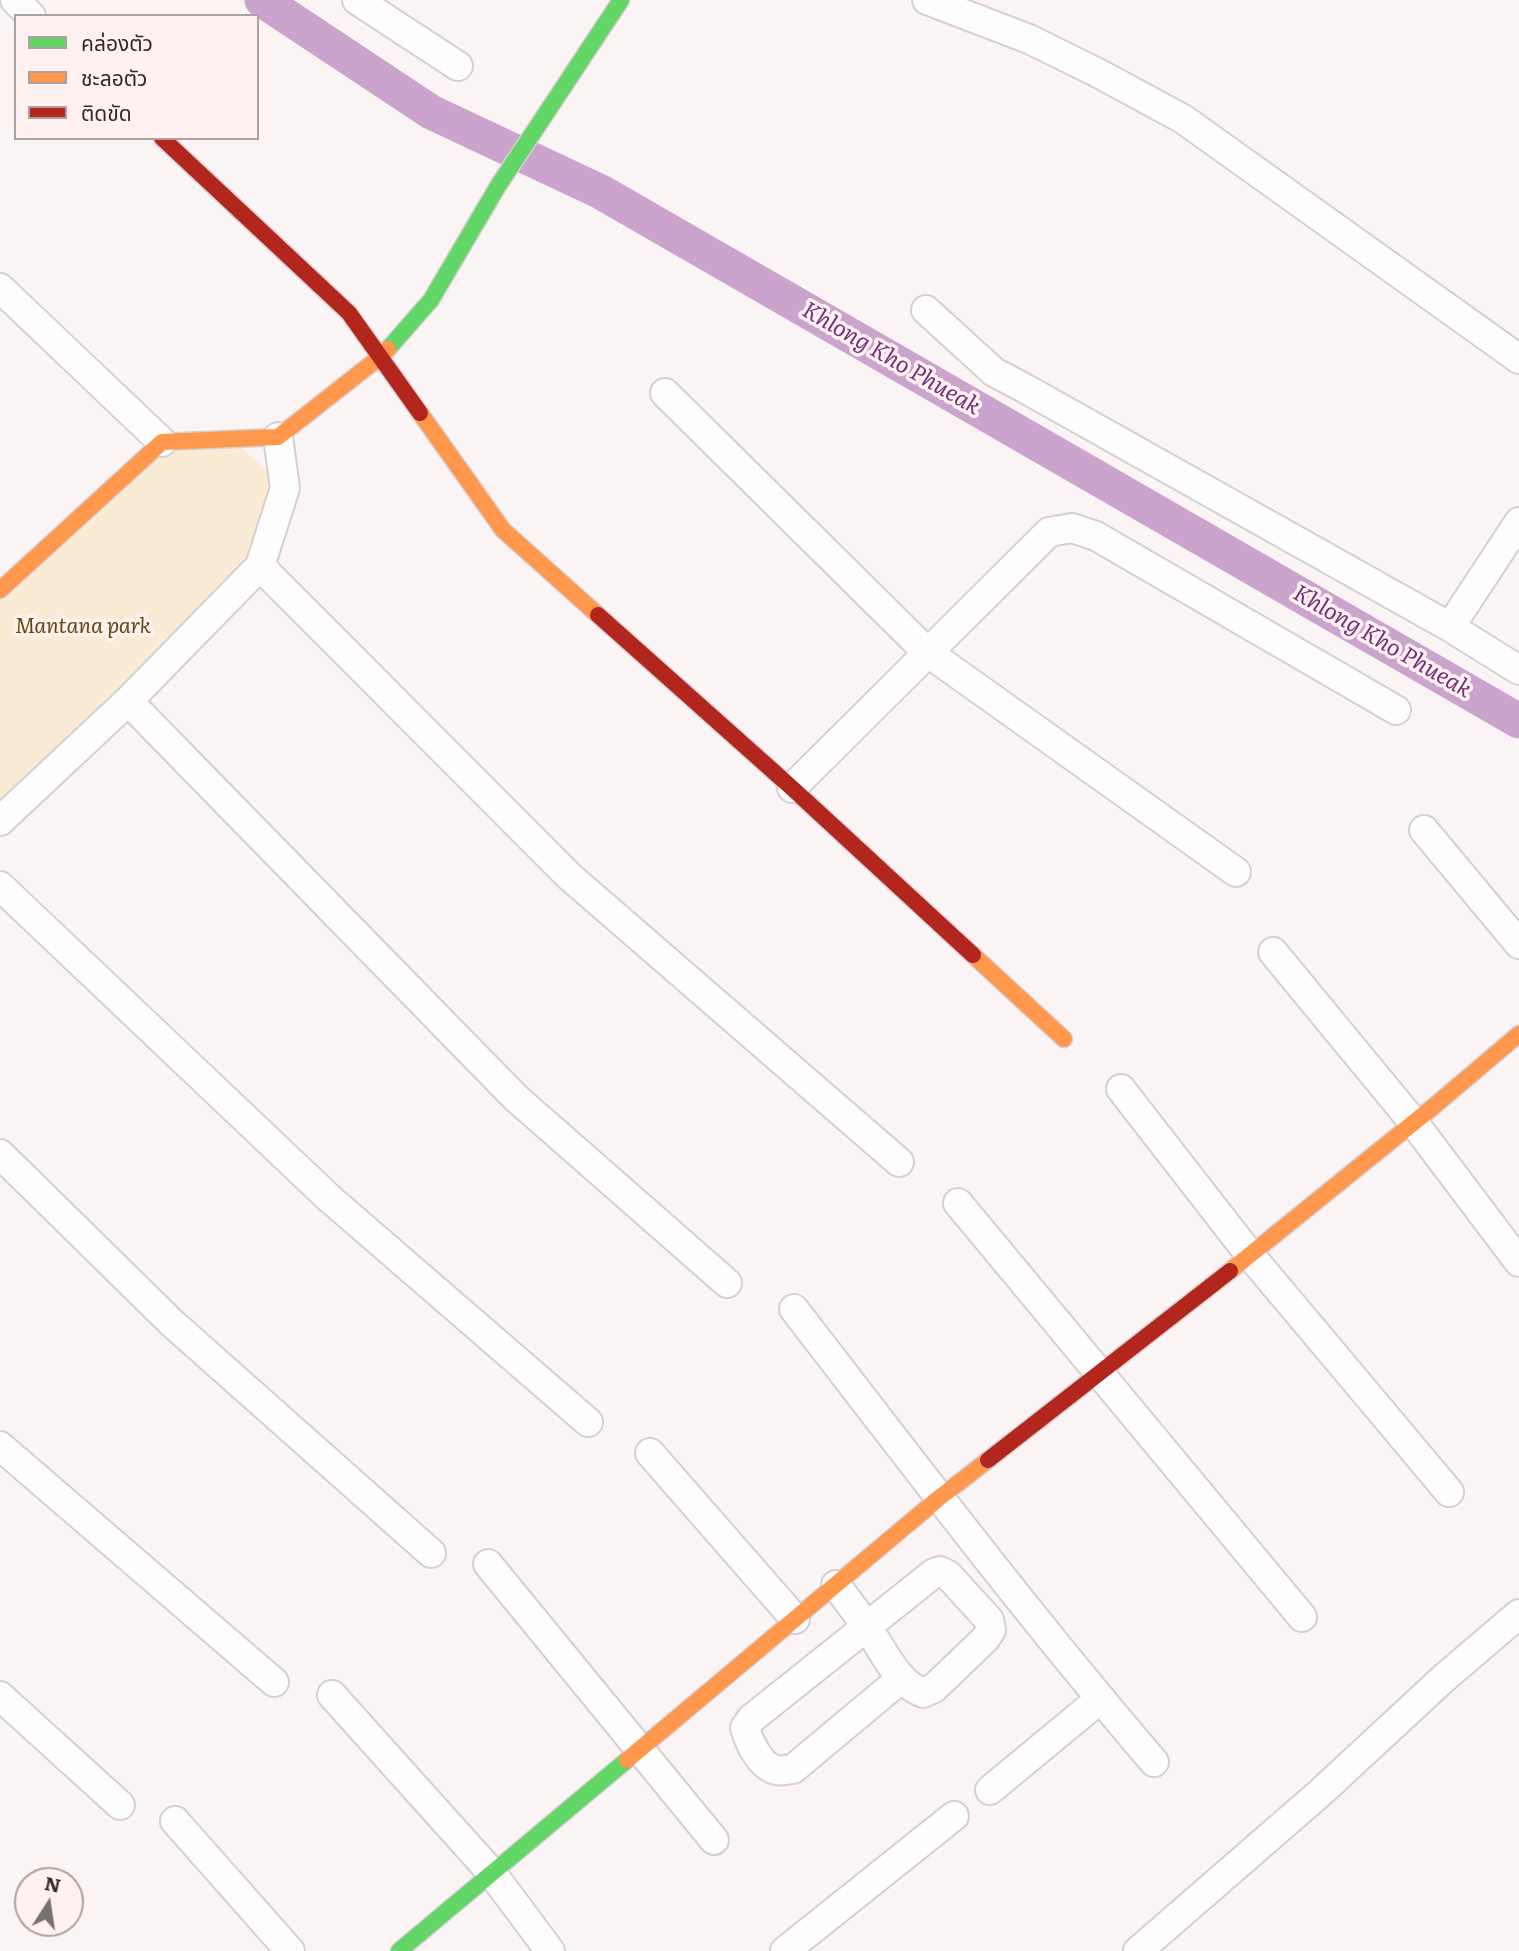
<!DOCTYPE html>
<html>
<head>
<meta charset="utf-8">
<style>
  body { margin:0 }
  #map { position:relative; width:1519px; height:1951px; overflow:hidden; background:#faf4f4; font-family:Literata,"Noto Sans Thai",serif }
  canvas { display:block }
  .legend { position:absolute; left:14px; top:14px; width:245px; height:126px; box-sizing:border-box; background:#fef1f0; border:2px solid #aca1a0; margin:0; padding:9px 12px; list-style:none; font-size:21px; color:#302a29 }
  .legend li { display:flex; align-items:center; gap:14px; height:35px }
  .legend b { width:35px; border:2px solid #aca1a0 }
  .north { position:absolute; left:14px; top:1867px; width:70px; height:70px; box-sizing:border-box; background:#fef1f0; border:2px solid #aca1a0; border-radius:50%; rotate:12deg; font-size:19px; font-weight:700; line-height:28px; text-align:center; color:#302a29 }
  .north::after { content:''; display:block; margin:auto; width:24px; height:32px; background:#777170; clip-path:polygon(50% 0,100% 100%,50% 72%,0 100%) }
</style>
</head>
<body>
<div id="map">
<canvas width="1519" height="1951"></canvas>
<ul class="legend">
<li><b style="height:9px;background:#63d668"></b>คล่องตัว</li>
<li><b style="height:9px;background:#ff974d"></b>ชะลอตัว</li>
<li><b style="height:9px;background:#b3261e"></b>ติดขัด</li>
</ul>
<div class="north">N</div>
</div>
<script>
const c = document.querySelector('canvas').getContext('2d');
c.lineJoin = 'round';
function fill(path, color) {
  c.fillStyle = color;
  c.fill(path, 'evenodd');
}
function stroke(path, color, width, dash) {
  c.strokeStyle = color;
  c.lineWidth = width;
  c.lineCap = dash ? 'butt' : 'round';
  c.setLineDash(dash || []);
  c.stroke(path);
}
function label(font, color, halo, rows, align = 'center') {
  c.font = font + ' Literata,serif';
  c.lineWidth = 7;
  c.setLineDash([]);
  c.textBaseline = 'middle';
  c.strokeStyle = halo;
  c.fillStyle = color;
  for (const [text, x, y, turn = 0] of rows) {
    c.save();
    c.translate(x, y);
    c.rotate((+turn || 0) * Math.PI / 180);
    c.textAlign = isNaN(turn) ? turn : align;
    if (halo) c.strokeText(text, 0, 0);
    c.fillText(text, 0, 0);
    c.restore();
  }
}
const green = new Path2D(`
  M231,438L285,488L260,566L0,821V592L162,442Z`);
const canal = new Path2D(`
  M262,0L431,112L601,192L1519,721`);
const street = new Path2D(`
  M15,0L31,16
  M357,0L458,66
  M927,0L1029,39L1098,73L1183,119L1519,359
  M0,288L162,442
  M926,310L994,372L1026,389L1450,627L1519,670
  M665,393L927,652L1236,872
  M260,566L569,876L899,1162
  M1450,627L1519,522
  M128,701L516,1098L727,1283
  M792,788L1049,532L1072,528L1096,536L1396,710
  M0,821L128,701L260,566L285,488L278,437
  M1424,830L1519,944
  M0,886L329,1198L588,1422
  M1273,952L1414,1123L1519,1262
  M1121,1089L1250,1255L1449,1492
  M0,1154L172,1323L431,1553
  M958,1203L1302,1617
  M794,1309C911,1461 1028,1615 1154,1762
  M0,1446L274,1682
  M650,1453L795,1619
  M488,1564L714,1840
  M836,1585C847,1600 859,1615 869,1630C884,1652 897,1683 923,1693L934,1688L985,1639L991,1630L989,1620L948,1575L940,1571L934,1573L751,1719L745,1728C749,1742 760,1766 776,1770C780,1772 788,1769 793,1769L902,1678
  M332,1695L491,1872L550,1951
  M0,1696L120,1805
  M990,1790L1100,1699
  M175,1821L290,1951
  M785,1951L954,1816
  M1138,1951L1320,1793L1444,1678L1519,1614`);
const fast = new Path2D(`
  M388,349L431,300L498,186L621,0
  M399,1951L627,1760`);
const slow = new Path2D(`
  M420,413L503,530L598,615
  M0,590L162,442L278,437L380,357L388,349
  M973,955L1064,1039
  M1230,1271L1433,1107L1519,1034
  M627,1760L939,1498L988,1460`);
const jam = new Path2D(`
  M162,138L349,313L420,413
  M598,615L792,788L973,955
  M988,1460L1230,1271`);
const parkNames = [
  ["Mantana park",83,627]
];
const waterNames = [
  ["Khlong Kho Phueak",891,359,30],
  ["Khlong Kho Phueak",1382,642,30]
];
fill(green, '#faebd5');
stroke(canal, '#cba4cd', 35);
stroke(street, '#d6d0d0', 32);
stroke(fast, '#d6d0d0', 19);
stroke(slow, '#d6d0d0', 19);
stroke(jam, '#d6d0d0', 19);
stroke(street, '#fefdfd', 28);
stroke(fast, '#63d668', 16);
stroke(slow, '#ff974d', 16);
stroke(jam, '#b3261e', 16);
label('italic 21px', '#654b11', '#fef1f0', parkNames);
label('italic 23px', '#723179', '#fef1f0', waterNames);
</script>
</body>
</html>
